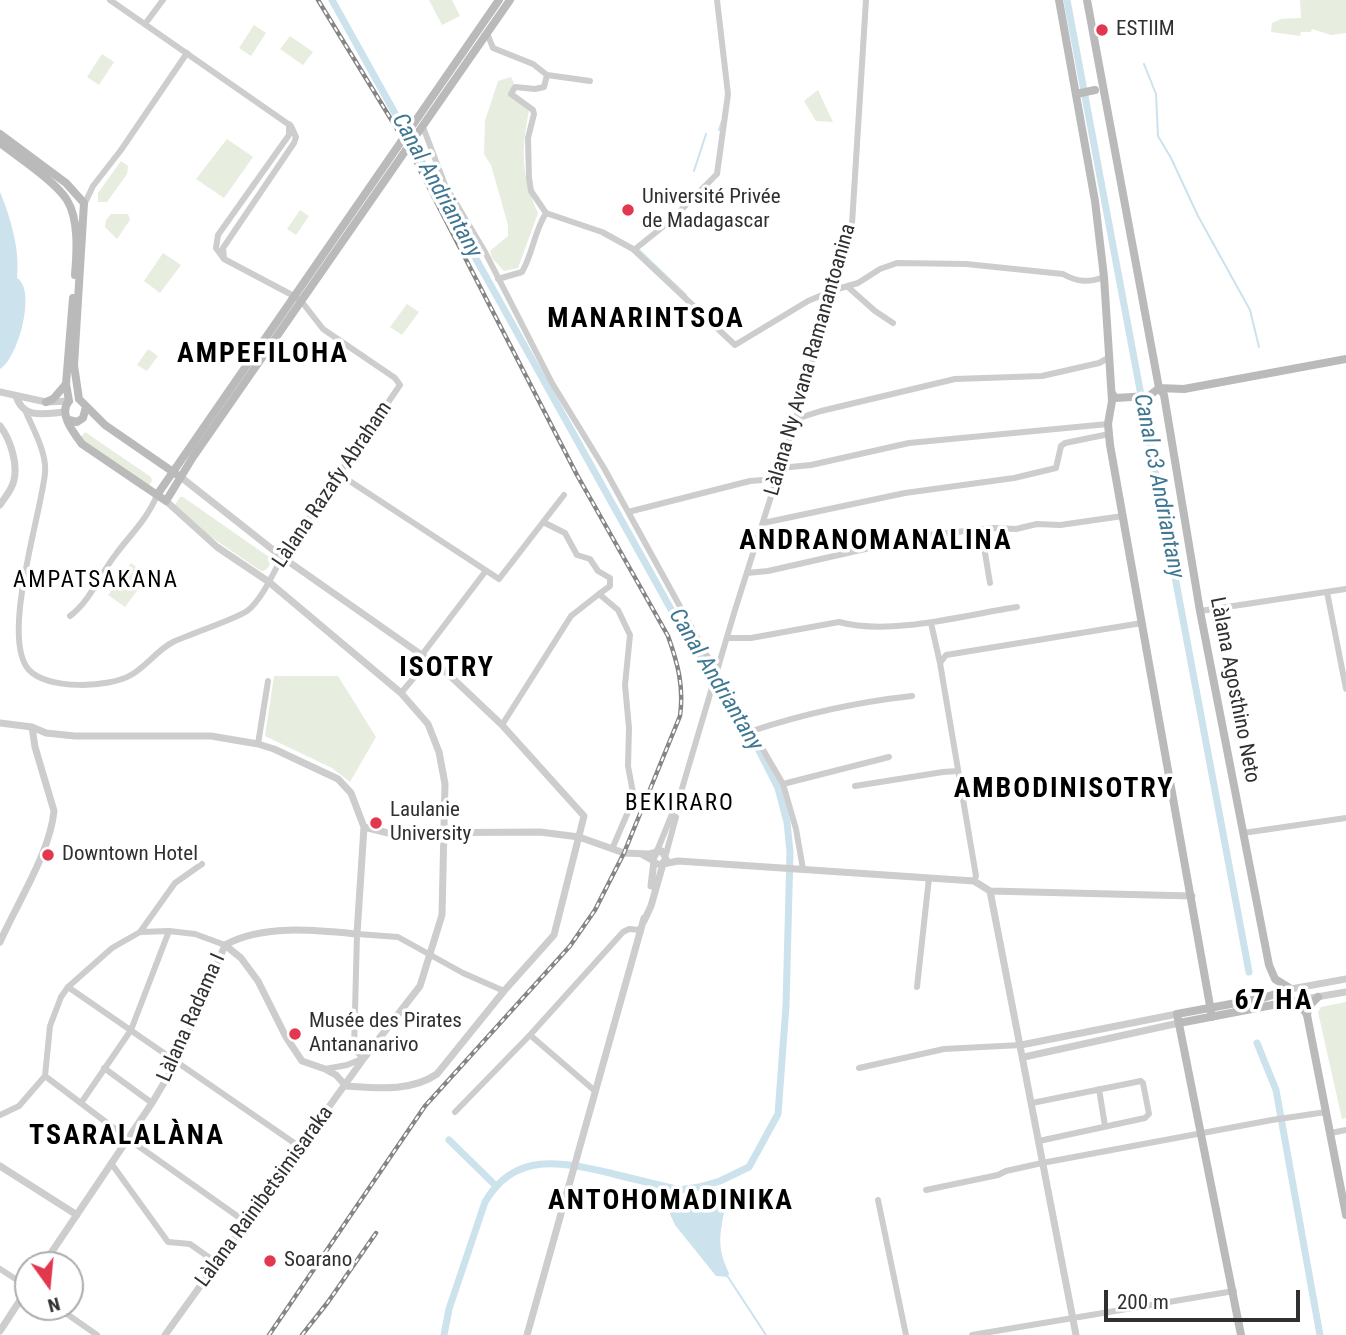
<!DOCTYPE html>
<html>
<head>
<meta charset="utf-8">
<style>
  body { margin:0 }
  #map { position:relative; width:1346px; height:1335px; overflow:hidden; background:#fff; font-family:"Roboto Condensed",sans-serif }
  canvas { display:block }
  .north { position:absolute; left:14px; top:1251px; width:70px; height:70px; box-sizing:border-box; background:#fff; border:2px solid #acacac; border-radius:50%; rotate:165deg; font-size:19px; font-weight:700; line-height:28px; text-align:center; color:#303030 }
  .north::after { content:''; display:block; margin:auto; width:24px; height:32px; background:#e2384f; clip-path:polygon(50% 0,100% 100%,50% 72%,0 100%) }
  .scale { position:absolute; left:1104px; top:1290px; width:196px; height:32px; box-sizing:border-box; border:4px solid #303030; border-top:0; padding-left:9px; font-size:21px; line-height:24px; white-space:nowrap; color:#303030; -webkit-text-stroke:5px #fff; paint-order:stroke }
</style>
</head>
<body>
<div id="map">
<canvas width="1346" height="1335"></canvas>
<div class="north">N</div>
<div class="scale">200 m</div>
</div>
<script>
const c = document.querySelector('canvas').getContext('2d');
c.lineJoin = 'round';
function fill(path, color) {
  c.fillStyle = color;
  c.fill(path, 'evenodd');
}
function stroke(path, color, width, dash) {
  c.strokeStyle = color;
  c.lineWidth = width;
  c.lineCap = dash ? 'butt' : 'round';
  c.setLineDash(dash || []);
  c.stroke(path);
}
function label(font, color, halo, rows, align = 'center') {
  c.font = font + ' "Roboto Condensed",sans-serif';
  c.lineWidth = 7;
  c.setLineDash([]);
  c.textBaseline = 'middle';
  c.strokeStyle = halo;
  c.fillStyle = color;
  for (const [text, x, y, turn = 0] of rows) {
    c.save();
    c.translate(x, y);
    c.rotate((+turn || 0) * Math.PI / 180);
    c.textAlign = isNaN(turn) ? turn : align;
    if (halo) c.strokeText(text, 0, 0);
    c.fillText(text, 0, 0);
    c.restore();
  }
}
const green = new Path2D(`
  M429,0H452L460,16L442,25Z
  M1300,0H1346V33L1331,35L1312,29L1311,32H1301L1300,36L1271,32L1272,23L1281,19L1301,18Z
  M254,25L266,33L251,56L239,48Z
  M290,36L313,52L303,65L280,49Z
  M102,54L114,62L99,85L87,77Z
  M511,77L514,83L510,92L529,111C521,149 521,177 538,213L518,268L504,271L492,258L490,251L508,236V225L491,165L484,154L485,121L498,81Z
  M818,90L833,122L816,121L804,101Z
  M227,139L253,157L224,198L196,179Z
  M121,161L128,166L127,174L107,202H98V193Z
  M300,210L309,216L296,235L287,229Z
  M111,214H128L130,220L117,239L105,227L106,220Z
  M163,253L181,265L160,293L144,281Z
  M407,304L419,312L402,335L390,327Z
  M148,349L158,356L147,371L137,365Z
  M85,432L151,477L152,481L146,489L142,490L78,446L77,442Z
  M180,497H183L269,557C272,563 268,571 261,571L173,511V508Z
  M131,563L148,576L125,607L108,595Z
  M274,676H338L376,737L350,782L332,768L265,736Z
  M1346,1002V1118L1342,1119L1318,1012L1321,1007Z`);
const water = new Path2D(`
  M0,192C11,219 20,249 17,278C37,290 18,359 0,369Z
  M724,1197C727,1207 723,1214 722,1224C718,1243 721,1257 729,1273L728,1277L716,1276L675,1225L670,1214V1209L674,1206Z`);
const stream = new Path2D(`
  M1144,64L1156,94L1158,136L1171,158L1198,216L1250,310L1259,347
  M719,130L722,121
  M694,171L706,134
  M639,250L686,295
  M728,1277L766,1335`);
const canal = new Path2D(`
  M332,0L682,629L728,696
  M1067,0L1249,972
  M1257,1043L1276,1090L1320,1335
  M449,1140L495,1185
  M444,1335L449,1309L485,1202C515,1151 561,1162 610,1173C633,1179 656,1184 679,1190L699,1187L720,1181L749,1167L778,1114L786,1006L790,852L787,822L778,788L747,727`);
const minor = new Path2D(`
  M110,0L291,126L296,137L294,143L223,248L224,258
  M145,24L163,0
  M487,33L493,48L533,64L547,75L590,81
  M423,127L445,185L485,252L552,383L604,468L717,674L737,705L783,784L796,829L803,869
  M84,205L93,186L121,150L187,53
  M546,213L602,232L633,249L735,345L808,301L834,290L858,283L880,269L897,263L966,264L1063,274C1077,282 1089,283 1104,277
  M546,213L531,191L529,178L528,138L534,114L533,110L511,94L515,87L535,89L544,87L547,75
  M634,250L670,221L717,174L728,94L717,0
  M498,279L522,272C533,253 534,232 546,213
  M848,287L875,311L893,323
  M26,412C33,429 47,453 45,473C41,515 0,638 29,670C48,690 109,688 131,675C147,666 157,650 173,642C194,632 229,622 247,611C261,601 274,572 282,557L400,385L395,378L323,329L302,302L294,296L224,259L216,248L218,235L289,135V124
  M796,419L821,411L955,379L1042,376L1099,363L1110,357
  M780,468L811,465L909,443L1108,424
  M339,474L499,579L564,495
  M628,512L750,481L777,479
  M543,522L565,533L577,555L590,559L598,571L610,578V586L599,594
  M763,523L905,493L1014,478L1056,468L1061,446L1065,443L1109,434
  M981,529L990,583
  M747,573L768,571L927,535L994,528L1016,529L1037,524L1060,525L1123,516
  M1327,592L1346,689
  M1200,611L1346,589
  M70,616C91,600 100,574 116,554C131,534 148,518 157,495
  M931,623L940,663
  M727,638H751L839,622C891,636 964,615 1017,607
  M421,656L485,572
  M401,693L428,661
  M502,725L571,616L599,594L618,610L630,635L625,685L629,728L628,766L634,798L612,849
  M752,731C803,714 858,702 912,696
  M258,744L268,681
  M783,784L889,757
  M855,786L943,772L958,771
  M1243,833L1346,818
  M657,851L681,792L735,610L800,405L852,224L866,0
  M666,854L676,817
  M974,881L976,876L940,663L946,655L1142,623
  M140,932L175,883L202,864
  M68,987L300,1147
  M917,987L929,878
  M104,1068L152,1103
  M859,1068L944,1049L1021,1045
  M325,1069L347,1065L364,1058L354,1050L357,934L398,937L463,973L504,991
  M45,1076L127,1138L247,1223
  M1099,1089L1105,1126
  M595,1091L530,1035L623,932L629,929L641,930
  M81,1103L131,1030L169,931
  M1032,1103L1141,1081L1143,1083L1149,1114L1145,1118L1039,1141
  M455,1112L530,1035
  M0,1115L19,1106L45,1076L50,1026L61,997L68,987L112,948L140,932L169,931L195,934L225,945
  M1331,1133L1346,1130
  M111,1163L168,1242L190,1244L217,1263
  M926,1190L998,1175L1006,1171L1042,1163L1272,1120L1326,1112
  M878,1200L906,1335
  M0,1269L28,1287
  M57,1307L97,1335
  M972,1335L1234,1291`);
const tertiary = new Path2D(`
  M0,392L46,402L69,401
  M16,396C23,419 43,414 64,412
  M0,426C10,439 18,463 14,480C12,490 5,497 0,505
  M182,478L282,557L446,672L502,725L584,816L554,935L504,991L437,1074C411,1092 377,1088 346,1086L336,1075L325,1069L302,1061L286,1037L258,981L241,958L225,945
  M0,723L32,727L46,733L75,736H211L258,744L274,749L338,779L351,793L364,827L357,934C316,930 262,924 225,945
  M364,827L388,833L540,832L579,837L624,853L649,854L662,851L666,859L661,865L655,863L653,859L657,851
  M641,854L654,861L651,886
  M990,891L1076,1335
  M644,921L651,906L663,864L678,861L974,881L990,891L1192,896
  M0,942C17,903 50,853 54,811L35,747L32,727
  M1291,989L1346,979
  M1293,1001L1346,992
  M1021,1045L1177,1014
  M1024,1057L1179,1023
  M0,1166L77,1215
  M43,1265L152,1103L177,1061L225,945
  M0,1331L28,1288
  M165,1335L364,1058L420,986L442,915L445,784L439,752L428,724L401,693L269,582L217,547L166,501
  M527,1335L644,918`);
const secondary = new Path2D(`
  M1059,0L1095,201L1104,277L1112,401L1108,424L1110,445L1212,1017
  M1087,0L1159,388L1164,395L1200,611L1269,965L1275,979L1291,989
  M0,134L66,183L84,203L74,365L79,399
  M0,143C18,157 56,182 67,200C79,220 77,251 75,275
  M1112,393L1115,398L1149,396L1159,388L1184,389L1346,359
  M79,399L105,425L176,474
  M69,401C58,413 73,432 82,444L166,501L193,457L510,0
  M69,401L66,384L73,298
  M46,402L53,399L66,384
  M69,420L77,422L83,418L86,407
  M157,495L499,0
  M1291,989L1288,998L1304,1010L1307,1015L1346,1215
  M1307,1015L1309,1006L1318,997
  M1179,1023L1293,1001
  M1241,1335L1177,1014L1263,998L1291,989`);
const rail = new Path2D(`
  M269,1335L425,1106L570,946L595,910L624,853L680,716C684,687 678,664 668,636L577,475L408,147L318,0
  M302,1335L328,1302L376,1233`);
const secondaryBridge = new Path2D(`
  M1076,94L1095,90`);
const markers = [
  [1102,30,7,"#e2384f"],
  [628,210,7,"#e2384f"],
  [376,823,7,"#e2384f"],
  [48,855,7,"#e2384f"],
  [295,1034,7,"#e2384f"],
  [270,1261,7,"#e2384f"]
];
const poiNames = [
  ["ESTIIM",1116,30],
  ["Université Privée",642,198],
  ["de Madagascar",642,222],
  ["Laulanie",390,811],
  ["University",390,835],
  ["Downtown Hotel",62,855],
  ["Musée des Pirates",309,1022],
  ["Antananarivo",309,1046],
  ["Soarano",284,1261]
];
const streetNames = [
  ["Làlana Ny Avana Ramanantoanina",811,360,-74],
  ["Làlana Razafy Abraham",333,485,-56],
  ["Làlana Agosthino Neto",1234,690,79],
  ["Làlana Radama I",192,1018,-66],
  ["Làlana Rainibetsimisaraka",265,1197,-54]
];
const waterNames = [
  ["Canal Andriantany",436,186,61],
  ["Canal c3 Andriantany",1158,486,79],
  ["Canal Andriantany",715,680,59]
];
const neighbourhoodNames = [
  ["AMPATSAKANA",96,581],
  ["BEKIRARO",680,804]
];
const districtNames = [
  ["MANARINTSOA",646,320],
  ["AMPEFILOHA",263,355],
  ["ANDRANOMANALINA",876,542],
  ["ISOTRY",447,669],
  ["AMBODINISOTRY",1064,790],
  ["67 HA",1274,1002],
  ["TSARALALÀNA",127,1137],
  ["ANTOHOMADINIKA",671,1202]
];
fill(green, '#e7eddf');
fill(water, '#cce2ec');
stroke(stream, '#cce2ec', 2);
stroke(canal, '#cce2ec', 7);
stroke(minor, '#cdcdcd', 6);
stroke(tertiary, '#cdcdcd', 7);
stroke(secondary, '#bababa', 8);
stroke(rail, '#858585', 4.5);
stroke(rail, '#fff', 2, [5]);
stroke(secondaryBridge, '#bababa', 8);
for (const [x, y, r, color] of markers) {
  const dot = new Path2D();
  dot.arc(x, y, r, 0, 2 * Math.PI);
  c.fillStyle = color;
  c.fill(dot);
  stroke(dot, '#fff', 2.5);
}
label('21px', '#303030', '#fff', poiNames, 'left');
label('21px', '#303030', '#fff', streetNames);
label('italic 23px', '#3f7792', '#fff', waterNames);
c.letterSpacing = '2px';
label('23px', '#000', '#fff', neighbourhoodNames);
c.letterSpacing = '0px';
c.letterSpacing = '2px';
label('bold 28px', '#000', '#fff', districtNames);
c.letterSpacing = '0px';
</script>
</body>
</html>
